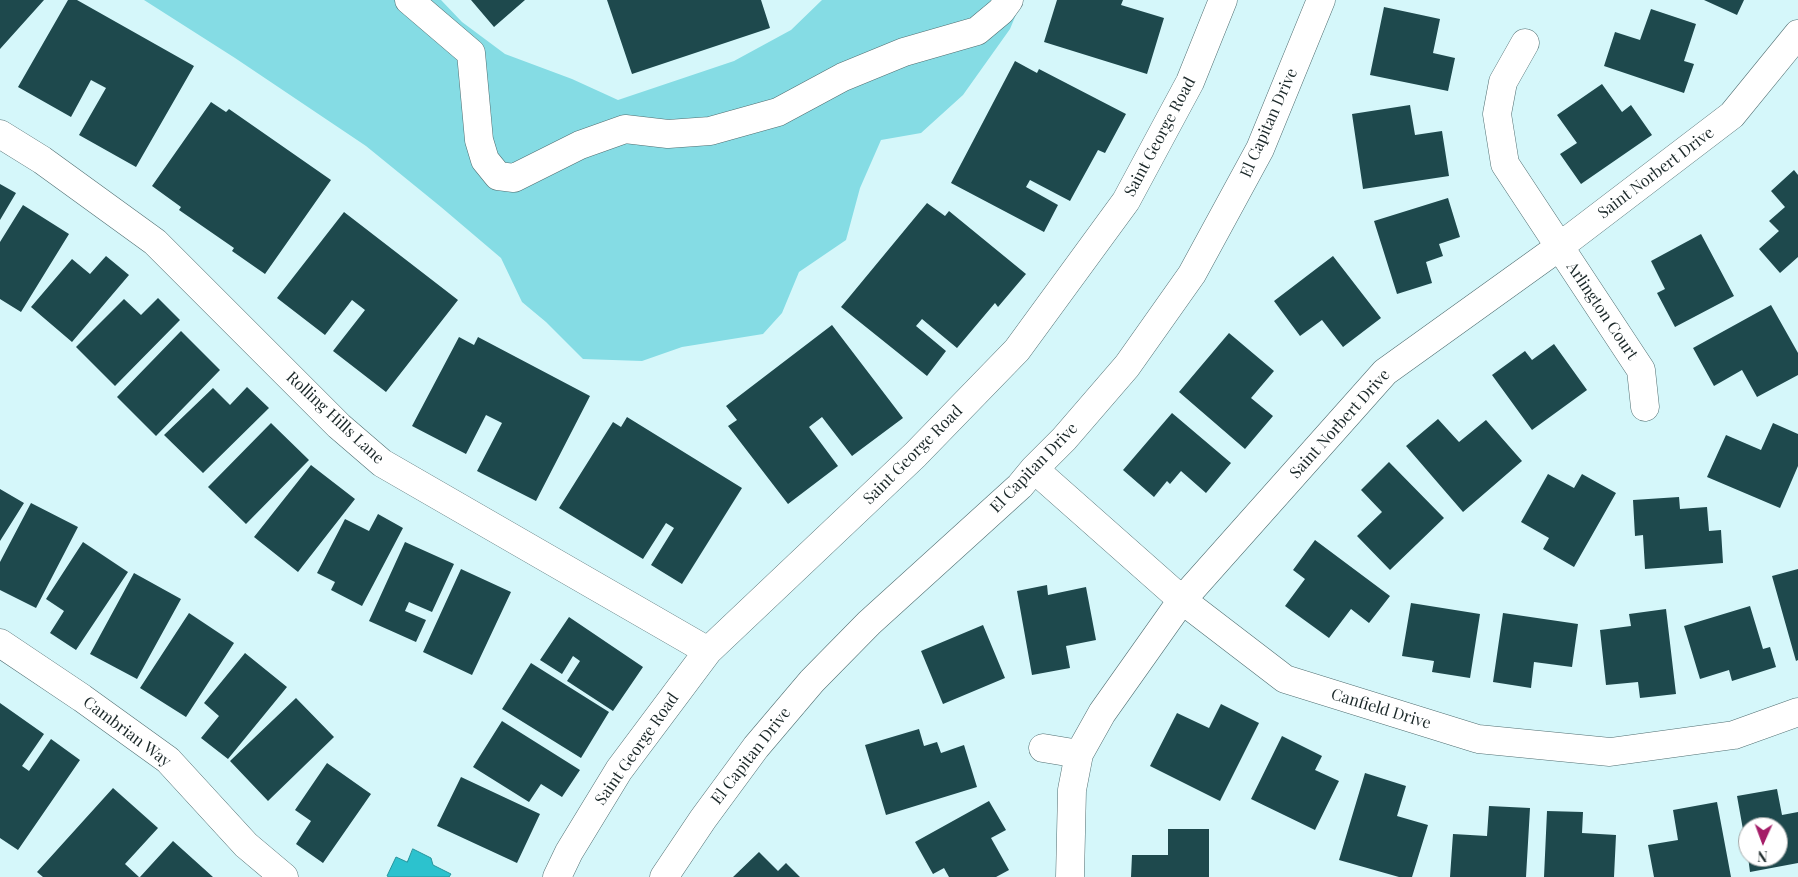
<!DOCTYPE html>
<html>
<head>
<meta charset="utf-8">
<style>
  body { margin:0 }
  #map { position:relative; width:1798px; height:877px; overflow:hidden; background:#d5f7fa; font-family:"Playfair Display",serif }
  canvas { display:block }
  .north { position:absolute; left:1738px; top:817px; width:50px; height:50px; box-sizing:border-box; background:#fff; border:1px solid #a4a9a9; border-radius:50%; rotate:182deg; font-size:14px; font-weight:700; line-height:20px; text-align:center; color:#1b2829 }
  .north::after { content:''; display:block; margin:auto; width:18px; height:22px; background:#a41c67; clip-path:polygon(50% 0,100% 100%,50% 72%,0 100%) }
</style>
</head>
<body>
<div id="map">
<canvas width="1798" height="877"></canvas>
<div class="north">N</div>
</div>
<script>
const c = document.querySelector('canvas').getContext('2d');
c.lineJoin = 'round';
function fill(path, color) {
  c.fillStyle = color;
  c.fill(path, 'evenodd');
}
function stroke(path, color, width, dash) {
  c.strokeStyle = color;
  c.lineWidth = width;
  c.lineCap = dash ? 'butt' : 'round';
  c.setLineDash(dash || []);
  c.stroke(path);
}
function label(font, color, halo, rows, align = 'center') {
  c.font = font + ' "Playfair Display",serif';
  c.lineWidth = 5;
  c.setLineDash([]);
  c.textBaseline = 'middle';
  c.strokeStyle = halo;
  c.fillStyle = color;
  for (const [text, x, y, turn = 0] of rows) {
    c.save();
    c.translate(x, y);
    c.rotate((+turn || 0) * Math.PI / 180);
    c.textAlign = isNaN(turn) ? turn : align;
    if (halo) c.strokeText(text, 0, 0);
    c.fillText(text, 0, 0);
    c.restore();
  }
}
const green = new Path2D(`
  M144,0H441L462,22L505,54L572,79L618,100L734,61L791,30L822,0H1022L1010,29L963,95L921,133L881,140L860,188L846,240L799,272L782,313L763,334L682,347L642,361L583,359L546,322L522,302L501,258L441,207L366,146L235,58Z`);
const water = new Path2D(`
  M413,849L431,858L433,865L451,874L449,877H389L387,876L396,857L407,862Z`);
const building = new Path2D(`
  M0,0H44L0,49Z
  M68,0H77L194,66L136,167L79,135L106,88L91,80L71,117L18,87Z
  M471,0H525L494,27Z
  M607,0H761L770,28L632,74Z
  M1057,0H1123L1121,5L1164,18L1147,74L1044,42Z
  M1704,0H1744L1737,15Z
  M1384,7L1440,19L1433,53L1455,58L1448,91L1370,75Z
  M1651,9L1696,24L1684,61L1694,64L1684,93L1604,66L1615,32L1640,40Z
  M1015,61L1037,73L1039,69L1126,114L1105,153L1098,150L1070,201L1030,180L1026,187L1058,205L1044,232L951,183Z
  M1602,84L1622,112L1631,105L1652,135L1581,184L1560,154L1577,143L1557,115Z
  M211,102L226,112L229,109L331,180L265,274L232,251L234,248L179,210L181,207L152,186Z
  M1410,105L1415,135L1442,131L1449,176L1363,189L1352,114Z
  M1794,170L1798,175V257L1780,273L1759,249L1779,231L1769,221L1785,207L1771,191Z
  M0,184L16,193L0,220Z
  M1448,198L1460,237L1439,244L1443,256L1426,262L1432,283L1397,294L1374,221Z
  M927,203L945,216L949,211L1026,274L998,307L995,303L957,348L922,319L916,326L946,351L927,376L841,307Z
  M23,205L69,234L21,312L0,299V242Z
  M344,212L458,300L386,392L333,351L365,310L352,300L325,335L277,298Z
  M1701,234L1734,296L1675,327L1657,293L1665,289L1651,261Z
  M106,256L129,275L72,342L31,307L72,259L90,274Z
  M1333,256L1381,318L1343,347L1322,320L1300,336L1274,301Z
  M158,298L180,320L115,386L76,347L124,299L141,315Z
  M1771,305L1798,353V375L1757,397L1742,370L1714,386L1693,348Z
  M832,325L903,418L852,456L822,417L809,427L838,466L788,504L728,426L737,420L726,406Z
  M181,331L220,370L156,436L117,397Z
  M1229,333L1274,371L1251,398L1273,416L1245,449L1179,392Z
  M459,337L474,345L478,337L590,396L536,501L477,471L502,423L486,415L466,454L412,426Z
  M1554,344L1587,390L1532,430L1492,375L1525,351L1532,360Z
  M247,387L269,408L203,473L164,435L213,388L230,405Z
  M1172,413L1231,463L1206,493L1181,471L1170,484L1167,481L1154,497L1123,470Z
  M627,417L742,488L682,584L651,565L674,528L666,523L643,559L559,508L613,422L621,427Z
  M1438,419L1459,442L1486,420L1522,461L1463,512L1406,446Z
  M271,423L309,460L246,524L208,487Z
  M1773,423L1798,434V466L1780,508L1707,477L1726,435L1761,450Z
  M1389,462L1444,518L1390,570L1357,536L1382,512L1361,490Z
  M311,465L355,499L298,572L254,537Z
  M1548,474L1574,488L1582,474L1616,493L1574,567L1543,549L1549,538L1521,522Z
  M0,489L24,503L0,541Z
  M1679,497L1680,509L1707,507L1709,531L1721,530L1723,563L1645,569L1643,535L1635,536L1633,500Z
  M31,503L78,527L36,608L0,590V562Z
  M378,514L403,528L362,606L331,590L335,582L317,573L345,519L369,531Z
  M1315,540L1390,596L1369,623L1351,609L1329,638L1285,606L1305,579L1293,570Z
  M83,542L128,572L76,650L50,633L64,611L46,599Z
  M405,542L454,564L432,612L409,602L405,611L426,620L416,642L369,621Z
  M461,569L511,592L472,675L423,652Z
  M1798,569V660L1796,661L1772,576Z
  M134,573L181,599L137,679L90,654Z
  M1047,585L1048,595L1086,587L1096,640L1066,646L1070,668L1032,675L1017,591Z
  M1411,603L1480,614L1470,678L1432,672L1434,661L1402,656Z
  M1750,606L1763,649L1770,647L1776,667L1732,681L1729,670L1700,679L1684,626Z
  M1666,609L1676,694L1640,698L1638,682L1606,685L1600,630L1631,626L1629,614Z
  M189,613L234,643L186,717L140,688Z
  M1503,613L1578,624L1572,667L1534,662L1531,688L1493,682Z
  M569,617L643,667L613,711L567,681L580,661L573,656L562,674L540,660Z
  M983,625L1005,678L943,704L921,651Z
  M245,653L287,687L228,759L201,738L219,716L204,703Z
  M531,663L609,712L581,758L502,709Z
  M296,698L334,737L268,801L230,761Z
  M0,703L44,734L22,766L29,771L51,739L80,760L18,850L0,838Z
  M1221,704L1259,723L1220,801L1150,766L1177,713L1209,728Z
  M502,721L580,770L562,797L541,784L529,802L473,767Z
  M919,729L924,746L937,742L941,753L964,745L977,787L886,815L865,745Z
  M1282,736L1322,756L1315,770L1339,781L1315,830L1251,799Z
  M327,763L371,794L323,863L296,844L311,821L295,810Z
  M1365,773L1406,786L1397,816L1428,825L1412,877H1399L1339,860Z
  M461,777L540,814L517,863L437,826Z
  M113,788L158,828L125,864L139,877H43L37,872Z
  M1777,789L1782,815L1798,812V863L1750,872L1748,857H1778V827H1748L1747,852L1737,796Z
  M989,801L1006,830L991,838L1009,870L996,877H949L944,868L933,874L915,842Z
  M1717,802L1731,877H1654L1648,845L1678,840L1673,810Z
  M1489,806L1530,808L1526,877H1450L1453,834L1487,836Z
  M1547,811L1583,812L1582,833L1616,835L1614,877H1544Z
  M1168,829H1209V877H1131L1132,855H1168Z
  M173,841L213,877H140Z
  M759,852L778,871L786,863L800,877H733Z`);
const minor = new Path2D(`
  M409,0L471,53L479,140L485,160L498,176L514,178L580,145L625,129L668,134L710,131L778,112L843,77L904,52L977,31L1001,11L1009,0
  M1525,43L1503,82L1497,114L1505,164L1641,370L1645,407
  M0,134L42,160L155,242L339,426L382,463L708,651
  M1034,469L1182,600L1285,679L1478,739L1610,752L1734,735L1798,712
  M0,643L82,698L168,760L246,845L284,877
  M1043,748L1079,754
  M557,877L569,852L619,770L708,651L915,455L1017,350L1126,201L1190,82L1223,0
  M664,877L703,819L756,747L812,681L869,623L1020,486L1034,469L1064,439L1127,366L1192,274L1260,149L1321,0
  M1070,877L1072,790L1079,754L1102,713L1182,600L1385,372L1559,247L1732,115L1798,34`);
const streetNames = [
  ["El Capitan Drive",1269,123,-66],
  ["Saint George Road",1160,137,-62],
  ["Saint Norbert Drive",1656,173,-37],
  ["Arlington Court",1602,311,56],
  ["Rolling Hills Lane",335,418,43],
  ["Saint Norbert Drive",1340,424,-48],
  ["Saint George Road",913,455,-45],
  ["El Capitan Drive",1034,468,-46],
  ["Canfield Drive",1381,709,17],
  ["Cambrian Way",127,732,37],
  ["Saint George Road",637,749,-55],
  ["El Capitan Drive",751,756,-52]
];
fill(green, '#85dce4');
fill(water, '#2cc2ce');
stroke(water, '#27949c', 1);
fill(building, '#1e494d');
stroke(minor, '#506e71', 29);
stroke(minor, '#fff', 28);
label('16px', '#1b2829', '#fff', streetNames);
</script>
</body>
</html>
